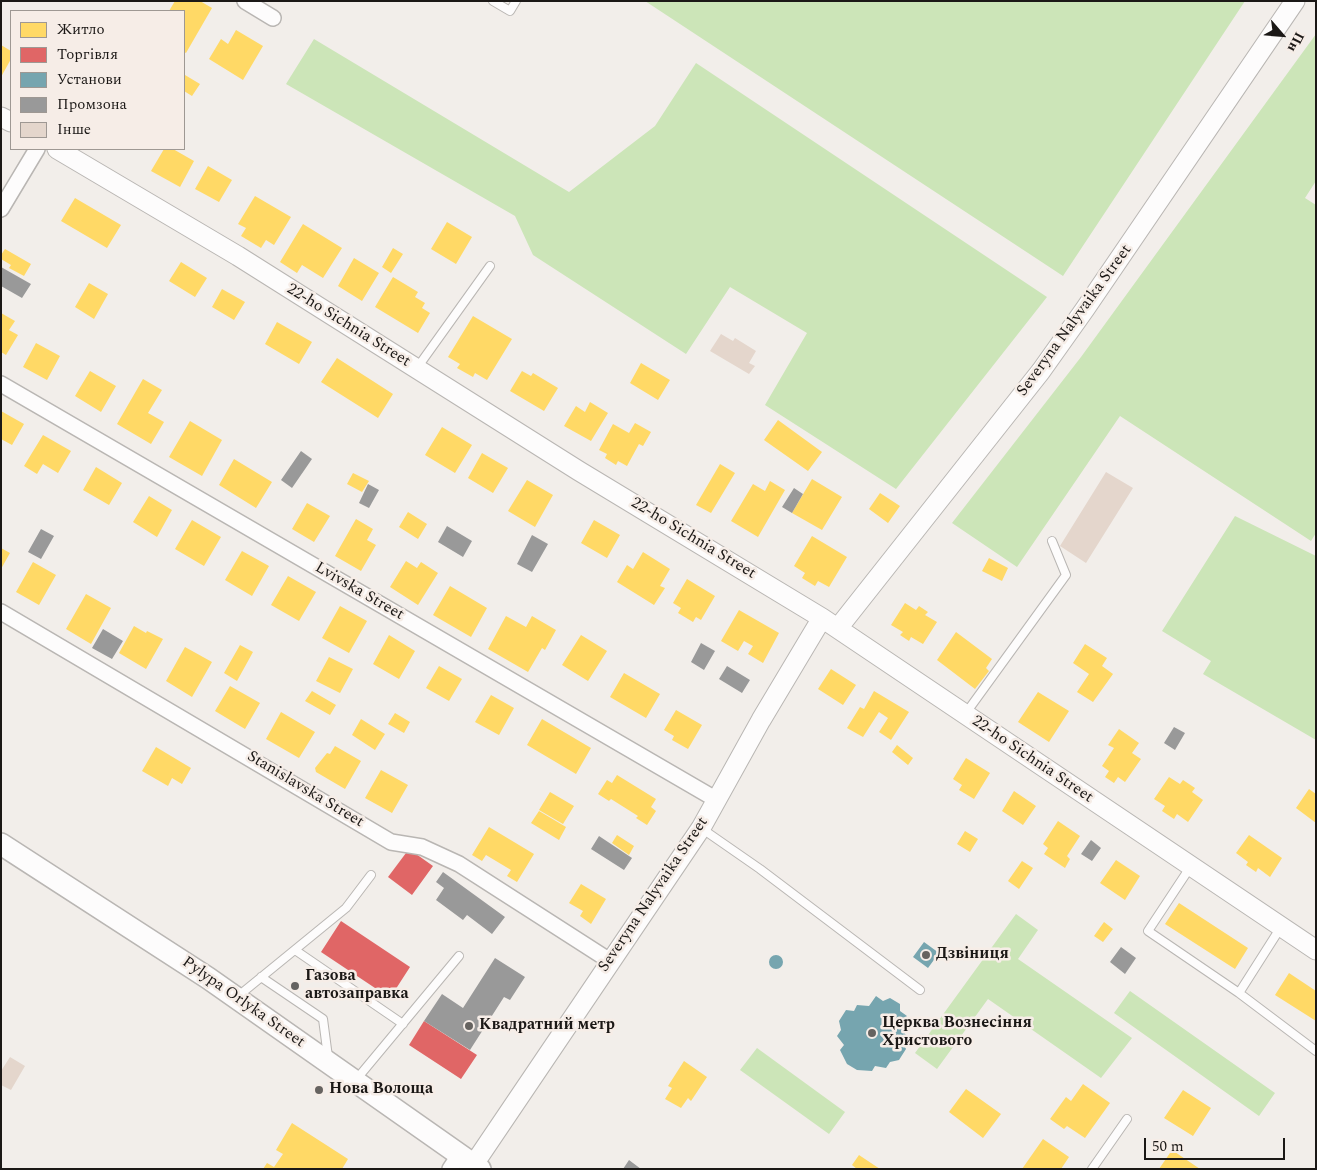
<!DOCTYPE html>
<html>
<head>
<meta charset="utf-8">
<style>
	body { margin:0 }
	#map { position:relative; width:1317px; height:1170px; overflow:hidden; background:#f2eeea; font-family:Spectral,serif }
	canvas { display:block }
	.frame { position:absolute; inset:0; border:2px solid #1b1816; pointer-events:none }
	.legend { position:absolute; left:10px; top:10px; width:175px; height:140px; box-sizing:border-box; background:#f6ede7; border:1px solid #9e9893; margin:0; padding:6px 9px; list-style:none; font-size:15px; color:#1b1816 }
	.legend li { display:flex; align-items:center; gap:10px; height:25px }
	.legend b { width:25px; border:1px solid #9e9893 }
	.north { position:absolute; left:1257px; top:10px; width:50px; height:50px; -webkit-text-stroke:4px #f6ede7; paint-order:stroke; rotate:117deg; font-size:14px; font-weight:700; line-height:20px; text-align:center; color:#1b1816 }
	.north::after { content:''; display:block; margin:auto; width:18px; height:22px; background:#1b1816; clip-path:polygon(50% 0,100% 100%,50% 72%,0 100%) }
	.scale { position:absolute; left:1144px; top:1138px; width:141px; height:22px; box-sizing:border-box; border:2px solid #1b1816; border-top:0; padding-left:6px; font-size:15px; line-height:18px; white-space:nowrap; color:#1b1816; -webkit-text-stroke:4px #f6ede7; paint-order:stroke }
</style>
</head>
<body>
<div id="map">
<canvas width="1317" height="1170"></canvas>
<div class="frame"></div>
<ul class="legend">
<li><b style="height:14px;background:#ffd966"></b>Житло</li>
<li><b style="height:14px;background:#e06666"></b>Торгівля</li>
<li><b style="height:14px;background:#76a5af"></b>Установи</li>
<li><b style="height:14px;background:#999"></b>Промзона</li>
<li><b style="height:14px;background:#e4d6cc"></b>Інше</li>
</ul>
<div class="north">Пн</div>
<div class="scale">50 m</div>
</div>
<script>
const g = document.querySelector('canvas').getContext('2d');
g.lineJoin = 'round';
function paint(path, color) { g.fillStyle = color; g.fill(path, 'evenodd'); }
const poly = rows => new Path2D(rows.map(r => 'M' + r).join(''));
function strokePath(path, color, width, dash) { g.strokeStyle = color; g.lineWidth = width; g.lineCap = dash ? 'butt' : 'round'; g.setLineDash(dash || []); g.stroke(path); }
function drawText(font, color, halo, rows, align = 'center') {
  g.font = font + ' Spectral,serif'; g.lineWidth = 5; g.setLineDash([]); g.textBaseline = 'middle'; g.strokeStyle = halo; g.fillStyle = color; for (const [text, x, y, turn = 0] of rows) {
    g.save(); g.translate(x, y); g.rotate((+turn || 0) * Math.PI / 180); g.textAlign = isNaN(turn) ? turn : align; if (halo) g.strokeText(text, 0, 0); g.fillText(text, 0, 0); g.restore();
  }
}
paint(poly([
	[645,1,1245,1,1063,276],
	[1316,34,1316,181,1305,198,1316,205,1316,533,1311,541,1120,416,1017,567,952,523,1081,357],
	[314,39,569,192,655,126,696,63,1047,297,896,489,765,405,807,333,730,287,686,354,533,255,515,216,286,84],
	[1235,516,1316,556,1316,740,1203,674,1211,661,1162,631],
	[1016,914,1038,930,1018,959,1132,1038,1101,1078,988,999,937,1069,915,1053],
	[1130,991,1275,1093,1259,1116,1114,1013],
	[757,1048,845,1112,829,1134,740,1070]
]), '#cce5b8');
paint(poly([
	[175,1,200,1,212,8,186,53,184,52,184,11,169,11],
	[236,30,263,46,243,80,209,59,221,39,228,44],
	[1,45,11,51,11,59,1,77],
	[185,75,200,84,192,96,184,91],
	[164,149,173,149,194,161,180,187,151,171],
	[208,166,232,180,219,202,195,189],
	[255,196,291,217,274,245,266,240,261,248,241,236,246,228,238,224],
	[75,198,121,225,107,248,61,221],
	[447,222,472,237,456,264,431,249],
	[303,224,342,248,323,278,302,265,297,273,280,262],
	[393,248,403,254,391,273,382,267],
	[5,249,31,264,24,276,9,268,11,265,1,259,1,255],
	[354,258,379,273,362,301,338,286],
	[181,262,207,278,195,297,169,281],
	[393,277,418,292,415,297,425,303,422,308,430,313,418,333,375,307],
	[89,283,108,294,94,319,75,307],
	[222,289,245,302,234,320,212,307],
	[1,313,15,321,9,330,18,335,6,355,1,352],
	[473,316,512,339,487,380,475,373,473,377,457,368,460,364,448,357],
	[277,322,312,342,299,364,265,344],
	[36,343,60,356,47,380,23,367],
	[337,358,393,394,378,418,321,382],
	[641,363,670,380,658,400,630,383],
	[90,371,116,386,101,412,75,396],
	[522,371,531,376,533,373,558,388,544,411,510,391],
	[143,379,162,390,148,413,164,422,151,444,117,424],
	[590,402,608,413,591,441,564,426,576,406,585,412],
	[1,411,24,424,12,445,1,439],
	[778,420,822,452,808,471,764,440],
	[190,421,222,440,202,476,169,457],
	[635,423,651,432,643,446,639,444,627,466,618,461,616,465,605,458,607,454,599,450,613,424,629,433],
	[442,427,472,445,455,473,425,455],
	[43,435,71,451,58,473,43,464,37,474,24,466],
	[482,453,508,468,493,493,468,478],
	[234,459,272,482,256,508,219,485],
	[720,464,735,473,711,513,696,505],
	[96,467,122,483,109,505,83,490],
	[353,473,369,481,362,492,347,484],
	[812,479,842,497,822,530,792,513],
	[527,480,553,495,535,527,508,511],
	[770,481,785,490,758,537,731,521,753,484,765,491],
	[880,493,900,506,888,523,869,509],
	[149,496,172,510,157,537,133,522],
	[307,503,330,516,314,542,292,529],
	[408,512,427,524,418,539,399,527],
	[356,519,373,529,367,540,376,545,361,571,335,556],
	[192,520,221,537,204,566,175,549],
	[594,520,620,535,607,558,581,543],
	[812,536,847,557,829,587,818,581,815,586,802,578,805,573,794,566],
	[1,548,10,553,1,569],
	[242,551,269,566,252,596,225,580],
	[643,552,670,569,660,586,665,588,654,605,617,582,627,565,633,569],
	[989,558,1008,568,1002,581,982,571],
	[406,561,417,568,421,562,438,573,418,605,390,587],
	[33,562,56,575,39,605,16,592],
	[288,576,316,592,299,621,271,605],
	[687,579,715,596,701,620,696,617,693,622,678,613,681,608,673,603],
	[450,586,487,608,471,637,433,615],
	[86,594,111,608,91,644,66,629],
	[905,603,916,610,919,606,928,612,925,615,937,622,923,644,911,637,909,641,900,635,903,632,891,625],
	[340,606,367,621,349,653,322,638],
	[739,610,779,633,763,663,748,654,753,646,744,641,738,651,721,641],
	[506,616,526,627,532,616,556,630,545,650,542,648,528,672,488,649],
	[134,626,146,633,147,631,163,639,146,669,119,653],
	[956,632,992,659,986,668,989,671,975,689,937,660],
	[389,635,415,651,399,679,373,664],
	[581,635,607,651,588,681,562,665],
	[1085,644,1107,658,1102,666,1113,674,1093,702,1077,692,1089,674,1073,663],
	[240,645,253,652,237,681,224,673],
	[185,647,212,662,192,697,166,681],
	[329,657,353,669,340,693,316,681],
	[439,666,462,679,449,701,426,688],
	[831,669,856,685,843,705,818,689],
	[624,673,660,694,646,718,610,697],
	[230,686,260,703,245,729,215,711],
	[312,691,336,705,330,715,305,701],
	[874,691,909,712,891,740,879,732,888,718,879,712,863,737,847,728,860,707,864,709],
	[1038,692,1069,711,1049,742,1018,722],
	[491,695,514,708,499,735,475,722],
	[676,710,702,725,688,749,672,740,674,736,664,730],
	[281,712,315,732,299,758,266,739],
	[395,713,410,722,404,733,388,724],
	[361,719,385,734,375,750,352,735],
	[542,719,591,748,576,774,527,745],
	[1119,729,1139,743,1132,753,1141,759,1125,782,1118,777,1114,783,1105,777,1109,771,1102,766,1114,748,1108,745],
	[897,745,913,758,908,765,892,752],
	[335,746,361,761,345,789,316,772,315,768,327,753,330,754],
	[156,747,191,768,182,784,172,778,168,786,142,771],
	[966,758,990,773,974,799,959,790,962,785,953,779],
	[381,770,408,785,392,813,365,798],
	[617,775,656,799,651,807,656,811,647,825,636,818,638,816,611,799,609,801,598,794,607,780,612,783],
	[1169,777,1180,784,1183,780,1195,788,1192,792,1203,800,1188,822,1177,814,1174,819,1162,811,1165,806,1154,799],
	[1309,789,1316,794,1316,823,1296,808],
	[1014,791,1036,806,1023,825,1002,811],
	[550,792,574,806,563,824,539,810],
	[539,811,566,827,559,840,531,823],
	[1058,821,1080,836,1067,856,1070,859,1065,868,1044,854,1048,848,1043,844],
	[489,827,534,854,517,882,507,876,511,870,486,855,482,861,472,855],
	[965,831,978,839,970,852,957,844],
	[617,835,634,846,629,855,612,843],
	[1249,835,1282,858,1270,877,1258,868,1256,872,1246,865,1248,862,1236,853],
	[1116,860,1140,876,1125,900,1100,883],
	[1022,861,1033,868,1019,889,1008,881],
	[581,884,606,899,591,924,580,916,583,911,569,903],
	[1179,903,1248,948,1235,969,1165,924],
	[1104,922,1113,929,1103,942,1094,936],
	[1289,973,1316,991,1316,1021,1275,995],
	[684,1061,707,1077,691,1101,688,1098,681,1108,665,1099,672,1088,668,1086],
	[1083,1084,1110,1103,1085,1138,1067,1126,1064,1129,1050,1119,1066,1097,1071,1101],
	[966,1089,1001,1114,983,1138,949,1112],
	[1183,1090,1211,1108,1193,1136,1164,1118],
	[292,1123,348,1159,342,1169,263,1169,267,1163,274,1167,283,1154,276,1150],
	[1043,1139,1069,1157,1061,1169,1022,1169],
	[1172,1150,1200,1169,1159,1169],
	[859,1155,880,1169,857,1169,852,1165]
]), '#ffd966');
paint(poly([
	[409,849,433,866,412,895,388,877],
	[341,921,410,967,390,998,321,952],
	[424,1021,477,1055,461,1079,409,1045]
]), '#e06666');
paint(poly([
	[924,942,939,953,928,968,913,957],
	'769 962a7 7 0 1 1 14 0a7 7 0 1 1-14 0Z',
	[876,996,883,1001,890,998,900,1004,900,1011,907,1016,901,1027,907,1037,903,1043,906,1049,899,1060,890,1062,886,1068,875,1066,872,1071,857,1070,847,1064,840,1050,844,1045,837,1036,841,1030,839,1021,846,1010,854,1011,857,1005,869,1006]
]), '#76a5af');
paint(poly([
	[1,267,31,284,22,298,1,286],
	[301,451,312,459,292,488,281,480],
	[368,484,379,490,369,508,359,503],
	[794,488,803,494,792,513,782,507],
	[447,526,472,541,463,557,438,542],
	[41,529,54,536,41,559,28,552],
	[532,535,548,544,532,572,517,564],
	[103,629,123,641,112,659,92,648],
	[701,643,715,651,704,670,691,662],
	[727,666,750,680,742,693,719,679],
	[1174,727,1185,733,1175,750,1164,743],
	[599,836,632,858,624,870,591,849],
	[1091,840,1101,848,1092,861,1081,854],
	[443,872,505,917,492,934,467,915,463,920,436,900,444,888,436,882],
	[1121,947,1136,958,1125,974,1110,962],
	[495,958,525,977,510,1000,504,997,470,1050,424,1021,442,994,463,1008],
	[629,1160,641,1169,623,1169]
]), '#999');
paint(poly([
	[721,334,733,341,735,338,756,351,749,363,755,366,749,374,710,351],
	[1106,472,1133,488,1086,563,1060,546],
	[10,1057,25,1066,11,1090,1,1085,1,1071]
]), '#e4d6cc');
const service = poly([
	[493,1,510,11,516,1],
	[417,368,490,266],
	[966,713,1066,575,1052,541],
	[701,828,760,869,920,990],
	[1191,866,1148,931,1239,993,1316,1051],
	[295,950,403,1024],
	[261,977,323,1019,328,1057],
	[1239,993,1281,927],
	[237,997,346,908,371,875],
	[355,1081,459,956],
	[1092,1169,1127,1119]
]);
const minor = poly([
	[245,1,273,18],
	[1,209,37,149],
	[1,384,717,800],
	[1,612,391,842,422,847,459,864,610,961],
	[450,1169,460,1154]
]);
const tertiary = poly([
	[1,117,11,122],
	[57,149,238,256,579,471,822,618,1316,950],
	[838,628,1041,371,1085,309,1295,1],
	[474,1164,701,828,761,720,822,618]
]);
const secondary = poly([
	[1,844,208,978,480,1169]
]);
strokePath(service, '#b9b6b3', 10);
strokePath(minor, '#b9b6b3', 18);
strokePath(tertiary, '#b9b6b3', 21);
strokePath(secondary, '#b9b6b3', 24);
strokePath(service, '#fdfcfc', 8);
strokePath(minor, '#fdfcfc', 15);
strokePath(tertiary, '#fdfcfc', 19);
strokePath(secondary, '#fdfcfc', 21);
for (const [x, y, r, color] of [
	[926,955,5,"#666360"],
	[295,986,5,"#666360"],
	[469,1026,5,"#666360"],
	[872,1033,5,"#666360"],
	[319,1090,5,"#666360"]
]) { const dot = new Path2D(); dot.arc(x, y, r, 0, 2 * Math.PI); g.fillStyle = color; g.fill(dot); strokePath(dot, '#f6ede7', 2); }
drawText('16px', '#1b1816', '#f6ede7', [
	["Severyna Nalyvaika Street",1075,321,-54],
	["22-ho Sichnia Street",348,326,32],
	["22-ho Sichnia Street",693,539,31],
	["Lvivska Street",359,592,30],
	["22-ho Sichnia Street",1032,760,34],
	["Stanislavska Street",305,790,31],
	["Severyna Nalyvaika Street",654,895,-56],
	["Pylypa Orlyka Street",243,1003,35]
]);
drawText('bold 16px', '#1b1816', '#f6ede7', [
	["Дзвіниця",936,955],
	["Газова",305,977],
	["автозаправка",305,995],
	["Церква Вознесіння",882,1024],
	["Христового",882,1042],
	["Квадратний метр",479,1026],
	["Нова Волоща",329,1090]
], 'left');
</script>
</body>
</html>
